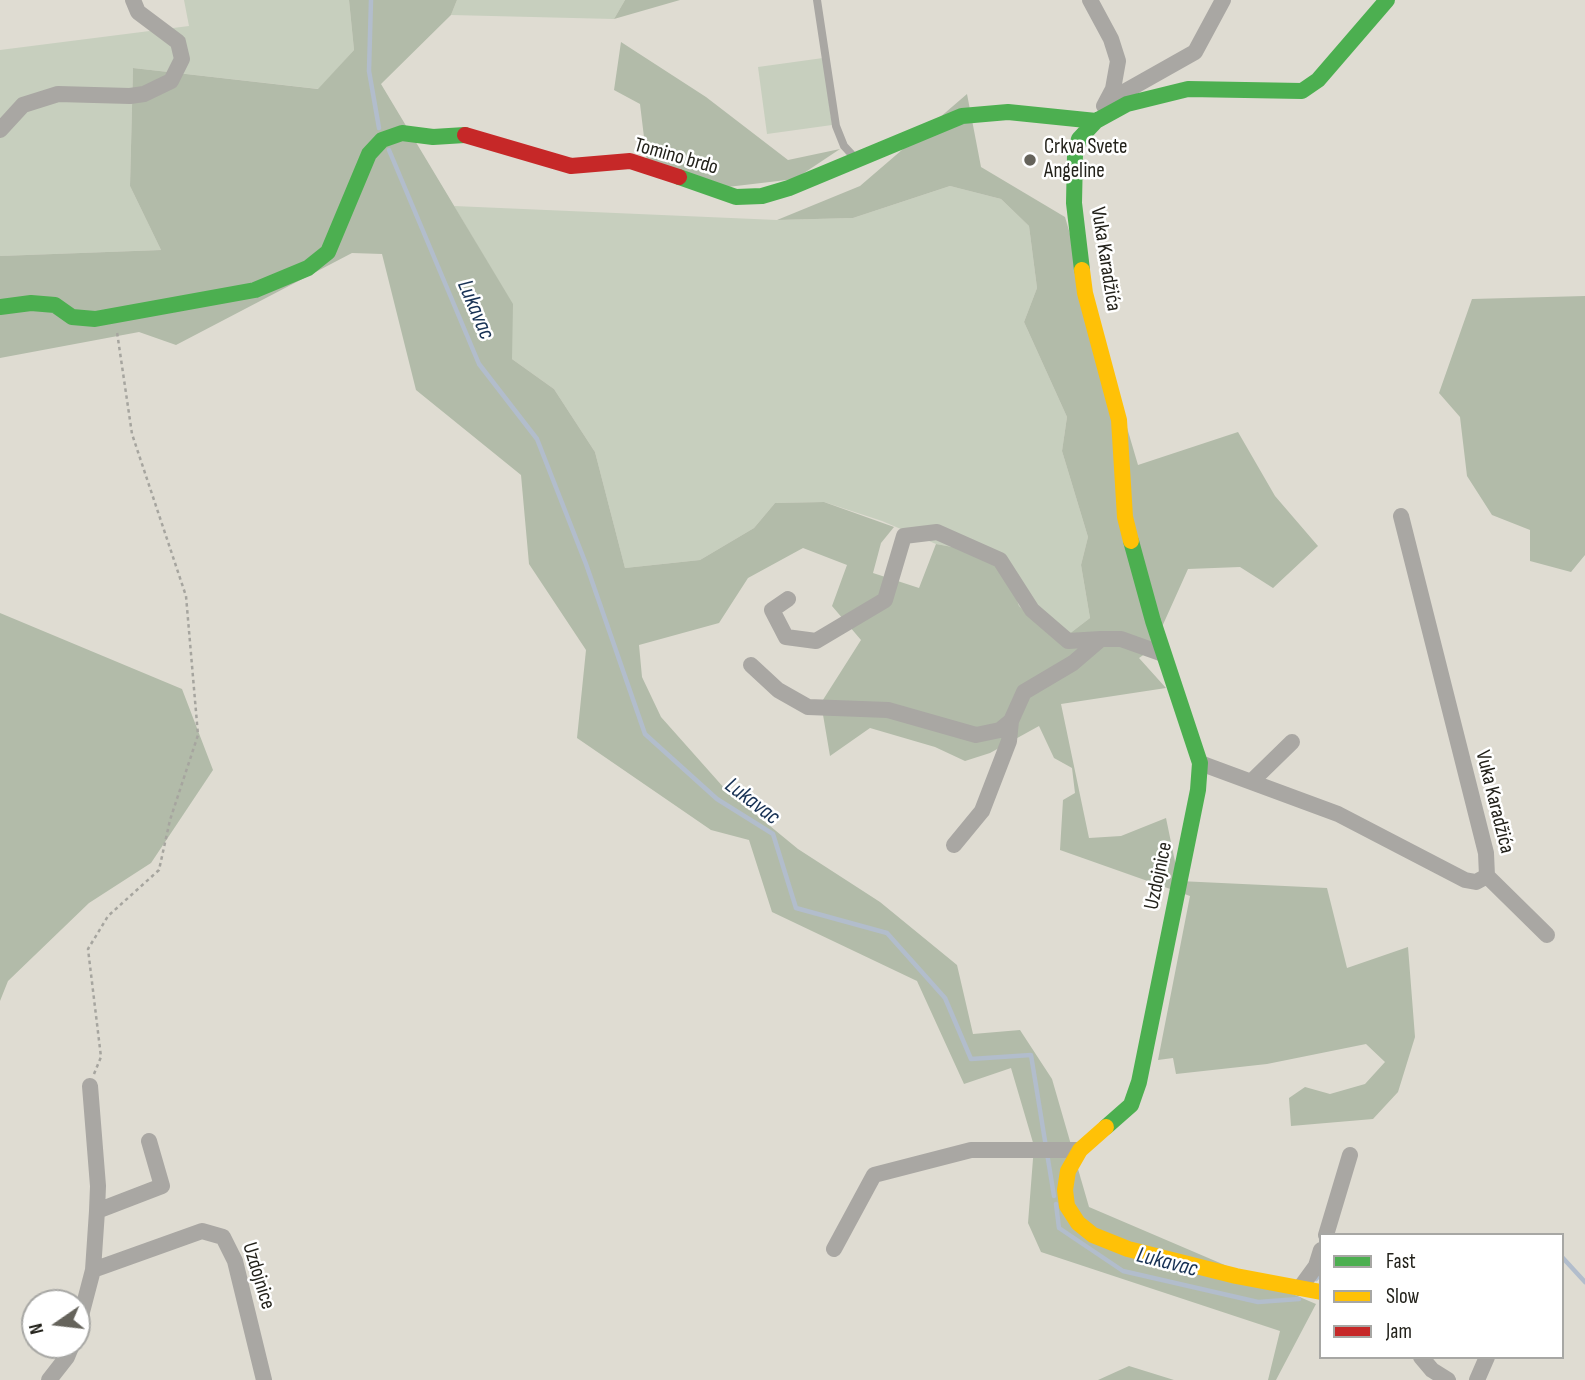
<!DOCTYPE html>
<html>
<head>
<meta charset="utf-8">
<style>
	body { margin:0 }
	#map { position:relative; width:1585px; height:1380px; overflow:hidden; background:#dfdcd2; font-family:"Sofia Sans Condensed",sans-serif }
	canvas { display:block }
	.legend { position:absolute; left:1319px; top:1233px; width:245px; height:126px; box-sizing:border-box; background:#fff; border:2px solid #a7a7a4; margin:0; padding:9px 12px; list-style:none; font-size:21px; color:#23221b }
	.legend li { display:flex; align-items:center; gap:14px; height:35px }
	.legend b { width:35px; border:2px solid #a7a7a4 }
	.north { position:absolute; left:21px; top:1289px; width:70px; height:70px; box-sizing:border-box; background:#fff; border:2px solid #a7a7a4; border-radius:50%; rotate:256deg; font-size:19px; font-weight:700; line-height:28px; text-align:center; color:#23221b }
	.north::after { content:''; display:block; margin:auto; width:24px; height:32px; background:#65635b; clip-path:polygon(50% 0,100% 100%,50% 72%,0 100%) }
</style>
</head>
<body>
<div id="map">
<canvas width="1585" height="1380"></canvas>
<ul class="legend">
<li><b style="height:9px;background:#4caf50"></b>Fast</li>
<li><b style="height:9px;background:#ffc107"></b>Slow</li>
<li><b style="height:9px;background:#c62828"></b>Jam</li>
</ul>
<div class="north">N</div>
</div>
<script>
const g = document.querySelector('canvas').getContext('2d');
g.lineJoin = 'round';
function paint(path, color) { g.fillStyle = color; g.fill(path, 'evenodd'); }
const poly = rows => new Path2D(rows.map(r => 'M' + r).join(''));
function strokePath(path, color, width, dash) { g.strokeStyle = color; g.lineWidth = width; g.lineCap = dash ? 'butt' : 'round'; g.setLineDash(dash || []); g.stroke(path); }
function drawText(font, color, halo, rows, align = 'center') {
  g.font = font + ' "Sofia Sans Condensed",sans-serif'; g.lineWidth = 5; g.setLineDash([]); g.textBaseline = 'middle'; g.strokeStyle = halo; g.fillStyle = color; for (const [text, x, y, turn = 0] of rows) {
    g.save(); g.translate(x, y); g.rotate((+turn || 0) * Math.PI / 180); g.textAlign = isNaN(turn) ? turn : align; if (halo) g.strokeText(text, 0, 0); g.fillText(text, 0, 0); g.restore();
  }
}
paint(poly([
	[184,0,349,0,354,50,319,89,133,68,130,186,161,250,0,256,0,50,189,26],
	[457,0,625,0,614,19,451,15],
	[823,58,832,125,767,134,758,67],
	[950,186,1001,199,1029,226,1037,288,1024,322,1067,417,1062,451,1088,537,1081,565,1090,618,1060,641,1019,606,1002,556,936,544,882,521,824,502,775,503,754,528,700,560,625,568,595,452,554,389,512,359,512,304,454,206,777,220,853,218]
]), '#c7cfbe');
paint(poly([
	[349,0,457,0,451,15,381,84,513,304,512,359,554,389,595,452,625,568,700,560,754,528,775,503,824,502,894,527,881,543,873,573,919,588,936,544,1002,556,1019,606,1060,641,1090,618,1081,565,1088,537,1062,451,1067,417,1024,322,1037,288,1029,226,1001,199,950,186,853,218,777,220,860,186,967,94,981,167,1065,217,1138,465,1238,432,1275,496,1318,546,1273,588,1240,567,1188,569,1152,649,1139,658,1166,688,1061,704,1089,838,1121,836,1166,818,1179,881,1327,888,1347,968,1408,947,1415,1037,1398,1092,1373,1119,1291,1126,1289,1098,1305,1087,1330,1094,1365,1084,1385,1062,1366,1044,1267,1064,1176,1074,1173,1058,1158,1060,1190,896,1060,850,1063,800,1075,793,1072,768,1054,758,1039,726,990,753,965,761,935,747,870,728,830,756,821,703,861,640,832,606,847,565,803,548,748,578,719,623,639,645,642,677,661,717,725,789,798,849,880,902,957,965,973,1034,1020,1030,1052,1079,1089,1207,1316,1304,1276,1380,1268,1380,1280,1331,1041,1252,1028,1223,1034,1146,1011,1068,964,1084,917,981,772,912,749,840,711,830,577,738,586,650,529,564,521,475,416,390,382,254,352,253,176,345,139,332,0,358,0,256,161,250,130,186,133,68,318,89,354,50],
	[625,0,680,0,614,19],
	[621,42,706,97,788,160,840,149,795,179,719,188,647,162,640,104,614,90],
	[1585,296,1585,555,1571,572,1530,561,1530,530,1492,515,1467,476,1460,417,1439,393,1472,299],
	[0,613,182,689,213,770,151,863,89,903,8,981,0,1001],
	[1129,1366,1174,1380,1098,1380]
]), '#b2bba9');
strokePath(poly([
	[371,0,369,71,379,128],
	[389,150,479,364,537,439,586,564,645,734,717,799,773,834,796,908,887,933,945,998,971,1059,1031,1055,1054,1196],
	[1056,1204,1059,1228,1123,1271,1258,1302,1299,1299],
	[1562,1257,1585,1282],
	[1316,1279,1321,1273]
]), '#b2bdcc', 4.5);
strokePath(poly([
	[94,1074,101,1057,88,949,108,916,159,870,170,820,198,735,186,596,132,434,117,332]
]), '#a6a59f', 2.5, [3.5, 3.5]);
strokePath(poly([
	[817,0,836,126,844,146,856,159]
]), '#a9a7a3', 8);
strokePath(poly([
	[1090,0,1111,39,1118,61,1113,89,1104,106],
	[1108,109,1124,92,1195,52,1223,0],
	[0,130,23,105,58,94,130,96,144,94,171,81,182,59,178,42,138,12,133,0],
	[788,599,772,610,786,637,816,641,885,600,904,536,937,532,1000,560,1032,610,1068,641,1101,639],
	[751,665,778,690,808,707,888,710,976,735,1000,730,1011,721,1024,692,1073,663,1101,639,1121,639,1163,654],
	[1200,763,1338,814,1465,880,1476,882,1487,876,1486,853,1401,516],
	[1251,782,1292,742],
	[954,845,982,811,1009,741,1011,721],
	[1487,876,1547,935],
	[97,1211,162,1186,149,1141],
	[1326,1235,1350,1155],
	[834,1249,874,1175,971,1150,1080,1150],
	[93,1270,202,1231,223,1237,235,1261,264,1380],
	[1300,1288,1316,1266,1321,1250],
	[77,1331,93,1270,97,1211,98,1186,90,1086],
	[1421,1357,1432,1370,1448,1380],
	[49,1380,67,1357,72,1345],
	[1477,1380,1487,1357]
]), '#a9a7a3', 16);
strokePath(poly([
	[679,177,736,197,762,196,789,188,962,116,1008,112,1096,121],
	[1082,270,1074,203,1075,155,1079,139,1096,121,1127,104,1188,89,1302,91,1318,80,1387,0],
	[0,307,31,303,55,305,72,317,95,319,255,290,308,268,328,252,369,154,382,140,402,133,433,137,465,135],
	[1106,1127,1131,1105,1139,1082,1198,790,1200,763,1153,621,1131,541]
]), '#4caf50', 16);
strokePath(poly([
	[1082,270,1085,293,1119,420,1125,517,1131,541],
	[1106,1127,1080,1150,1068,1171,1065,1190,1067,1206,1078,1223,1093,1235,1128,1249,1236,1276,1321,1292]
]), '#ffc107', 16);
strokePath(poly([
	[465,135,571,166,630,161,679,177]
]), '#c62828', 16);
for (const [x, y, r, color] of [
	[1030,160,7,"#65635b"]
]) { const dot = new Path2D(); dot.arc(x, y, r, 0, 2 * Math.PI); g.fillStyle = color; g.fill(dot); strokePath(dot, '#fff', 2.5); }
drawText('21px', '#23221b', '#fff', [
	["Crkva Svete",1044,148],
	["Angeline",1044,172]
], 'left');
drawText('21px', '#23221b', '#fff', [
	["Tomino brdo",676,157,16],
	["Vuka Karadžića",1105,259,81],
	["Vuka Karadžića",1494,802,76],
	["Uzdojnice",1159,876,-78],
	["Uzdojnice",258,1276,73]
]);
drawText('italic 23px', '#173154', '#fff', [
	["Lukavac",475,310,67],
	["Lukavac",752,802,37],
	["Lukavac",1167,1263,14]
]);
</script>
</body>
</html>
